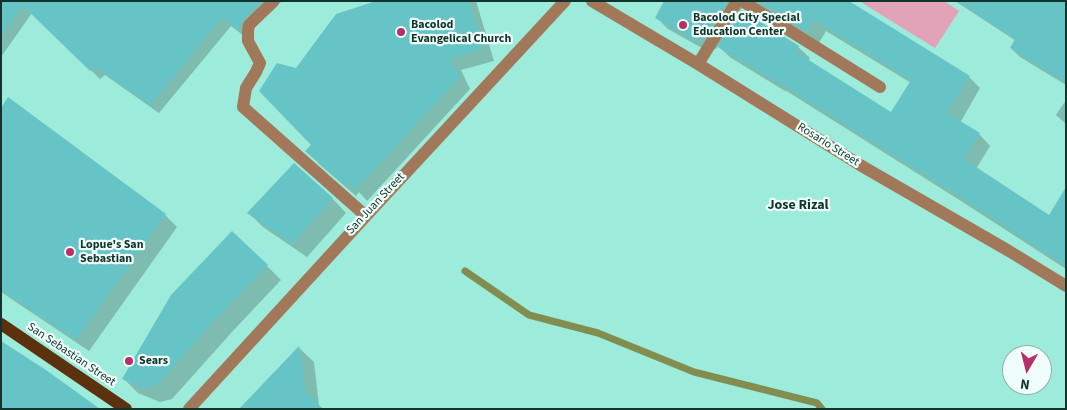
<!DOCTYPE html>
<html>
<head>
<meta charset="utf-8">
<style>
	body { margin:0 }
	#map { position:relative; width:1067px; height:410px; overflow:hidden; background:#9debda; font-family:"Source Sans 3",sans-serif }
	canvas { display:block }
	.frame { position:absolute; inset:0; border:2px solid #13342d; pointer-events:none }
	.north { position:absolute; left:1002px; top:345px; width:50px; height:50px; box-sizing:border-box; background:#effefa; border:1px solid #97ada8; border-radius:50%; rotate:188deg; font-size:14px; font-weight:700; line-height:20px; text-align:center; color:#13342d }
	.north::after { content:''; display:block; margin:auto; width:18px; height:22px; background:#b82f6c; clip-path:polygon(50% 0,100% 100%,50% 72%,0 100%) }
</style>
</head>
<body>
<div id="map">
<canvas width="1067" height="410"></canvas>
<div class="frame"></div>
<div class="north">N</div>
</div>
<script>
const g = document.querySelector('canvas').getContext('2d');
g.lineJoin = 'round';
function paint(path, color) { g.fillStyle = color; g.fill(path, 'evenodd'); }
const poly = rows => new Path2D(rows.map(r => 'M' + r).join(''));
function strokePath(path, color, width, dash) { g.strokeStyle = color; g.lineWidth = width; g.lineCap = dash ? 'butt' : 'round'; g.setLineDash(dash || []); g.stroke(path); }
function drawText(font, color, halo, rows, align = 'center') {
  g.font = font + ' "Source Sans 3",sans-serif'; g.lineWidth = 4.5; g.setLineDash([]); g.textBaseline = 'middle'; g.strokeStyle = halo; g.fillStyle = color; for (const [text, x, y, turn = 0] of rows) {
    g.save(); g.translate(x, y); g.rotate((+turn || 0) * Math.PI / 180); g.textAlign = isNaN(turn) ? turn : align; if (halo) g.strokeText(text, 0, 0); g.fillText(text, 0, 0); g.restore();
  }
}
paint(poly([
	[859,1,944,1,959,11,935,48]
]), '#e2a2b7');
paint(poly([
	[1,1,284,1,277,4,252,28,248,39,231,26,159,113,105,75,100,79,32,13,1,57],
	[380,1,476,1,494,61,461,70,470,89,367,201,359,192,356,196,318,163,313,145,296,69],
	[666,1,838,1,969,77,980,88,960,123,979,134,990,146,976,169,1049,216,1066,189,1066,269,961,201,785,90,785,91,731,58,718,46,716,49,712,47,709,52,668,29,656,17],
	[742,8,819,43,826,31,911,83,891,114,808,61,810,58,798,47,740,11],
	[955,1,1066,1,1066,85,1020,57,1011,48,1016,41],
	[1066,100,1066,124,1056,115],
	[1,111,165,215,177,227,89,351,1,292],
	[332,198,346,213,307,257,263,227,249,213],
	[267,266,281,280,231,333,172,399,160,402,138,393,124,379],
	[299,348,314,362,319,406,241,409]
]), '#0003');
strokePath(poly([
	[465,271,529,315,598,333,694,372,817,403,822,409]
]), '#818e4f', 7);
paint(poly([
	[1,1,262,1,243,20,241,24,240,31,222,18,150,105,95,67,90,71,23,6,1,36],
	[376,1,469,1,484,49,450,59,460,77,355,190,347,182,344,185,305,151,311,145,259,91,277,63,296,68,336,14],
	[664,1,727,1,704,39,700,36,697,42,655,18],
	[758,1,849,1,970,76,947,113,980,133,964,159,1049,215,1066,187,1066,266,948,189,773,79,773,80,718,47,741,10,799,46,796,52,891,112,911,80,814,20,807,32],
	[958,1,1066,1,1066,83,1010,48,1015,39],
	[8,97,166,214,76,340,1,290,1,108],
	[294,163,333,198,292,244,247,213],
	[232,231,268,265,217,318,157,385,144,388,122,379,171,295],
	[1,341,46,370,100,409,1,409],
	[299,346,305,390,323,409,239,409]
]), '#66c4c7');
strokePath(poly([
	[274,1,249,25,248,31,248,41,260,63,256,72,246,88,243,107,366,216],
	[592,1,698,64,860,165,1009,251,1066,286],
	[742,1,880,87],
	[698,64,737,1],
	[189,409,366,216,565,1]
]), '#a1795a', 12);
strokePath(poly([
	[1,324,126,409]
]), '#5b320d', 12);
for (const [x, y, r, color] of [
	[683,25,5,"#b82f6c"],
	[401,32,5,"#b82f6c"],
	[70,252,5,"#b82f6c"],
	[129,361,5,"#b82f6c"]
]) { const dot = new Path2D(); dot.arc(x, y, r, 0, 2 * Math.PI); g.fillStyle = color; g.fill(dot); strokePath(dot, '#effefa', 2); }
drawText('bold 12px', '#13342d', '#effefa', [
	["Bacolod City Special",693,18],
	["Education Center",693,32],
	["Bacolod",411,25],
	["Evangelical Church",411,39],
	["Lopue's San",80,245],
	["Sebastian",80,259],
	["Sears",139,361]
], 'left');
drawText('12px', '#13342d', '#effefa', [
	["Rosario Street",828,145,32],
	["San Juan Street",376,204,-47],
	["San Sebastian Street",71,355,34]
]);
drawText('bold 14px', '#13342d', '#effefa', [
	["Jose Rizal",798,206]
]);
</script>
</body>
</html>
